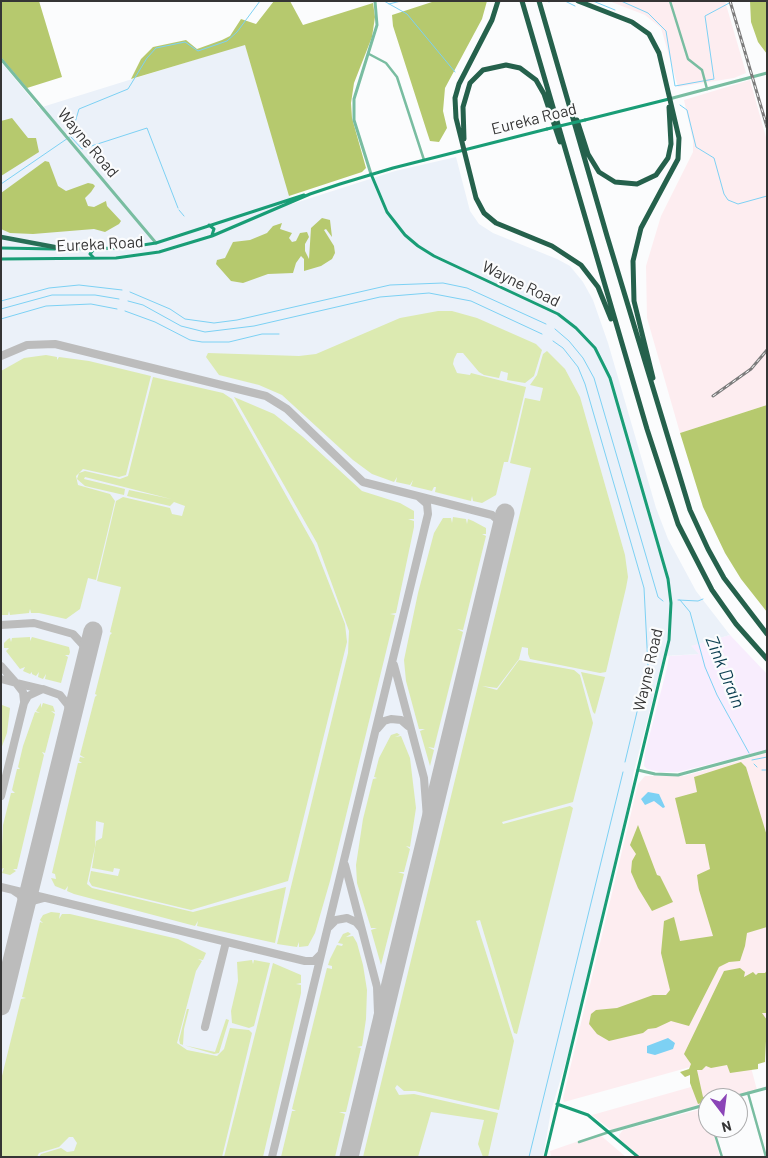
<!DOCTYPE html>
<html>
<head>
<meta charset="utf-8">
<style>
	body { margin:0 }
	#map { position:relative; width:768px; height:1158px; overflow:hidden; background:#fbfcfd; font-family:Barlow,sans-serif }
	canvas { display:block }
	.frame { position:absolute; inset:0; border:2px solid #353535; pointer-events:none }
	.north { position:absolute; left:698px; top:1088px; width:50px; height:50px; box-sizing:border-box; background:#fbfcfd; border:1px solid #acacad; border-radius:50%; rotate:165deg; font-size:14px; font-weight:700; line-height:20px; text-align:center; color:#353535 }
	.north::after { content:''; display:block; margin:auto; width:18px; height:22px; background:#8b44b7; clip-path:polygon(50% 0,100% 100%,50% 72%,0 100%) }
</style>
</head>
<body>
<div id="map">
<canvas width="768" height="1158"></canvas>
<div class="frame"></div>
<div class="north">N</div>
</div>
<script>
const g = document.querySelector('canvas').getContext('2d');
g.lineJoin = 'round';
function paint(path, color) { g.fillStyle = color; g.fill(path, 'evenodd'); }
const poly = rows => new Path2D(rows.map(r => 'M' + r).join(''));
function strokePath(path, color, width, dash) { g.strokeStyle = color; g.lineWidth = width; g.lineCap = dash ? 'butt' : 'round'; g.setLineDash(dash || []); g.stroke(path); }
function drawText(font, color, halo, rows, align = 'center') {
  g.font = font + ' Barlow,sans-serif'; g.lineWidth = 4.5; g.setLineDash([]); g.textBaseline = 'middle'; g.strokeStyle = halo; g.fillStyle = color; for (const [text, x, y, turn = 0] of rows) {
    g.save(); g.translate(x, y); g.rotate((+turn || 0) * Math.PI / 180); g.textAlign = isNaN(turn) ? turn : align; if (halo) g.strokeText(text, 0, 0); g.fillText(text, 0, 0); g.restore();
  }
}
paint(poly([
	[730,635,767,674,767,750,678,772,660,772,647,769,644,766,645,753,667,668,669,656,699,654,690,646]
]), '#f8edfd');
paint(poly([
	[609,1,725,1,746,73,734,78,678,87,661,28,645,15],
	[750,80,767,141,767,405,680,433,647,318,646,266,661,216,693,152,693,141,684,100],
	[767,753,767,1039,745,1045,757,1090,727,1098,708,1098,708,1103,611,1130,592,1115,698,1085,694,1066,564,1102,563,1098,638,784,645,776,684,776],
	[705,1108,708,1115,708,1128,712,1128,720,1157,640,1157,620,1140,619,1135,623,1130],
	[599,1134,626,1157,551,1157,550,1151]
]), '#fdedf0');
paint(poly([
	[245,44,292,204,395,171,456,157,470,211,479,224,493,233,557,259,570,266,583,282,593,300,608,343,656,508,668,539,696,591,730,635,691,646,699,654,664,656,633,775,632,787,573,1038,551,1111,543,1157,1,1157,1,62,39,108]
]), '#ebf1f9');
paint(poly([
	[438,311,452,311,477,318,536,344,542,350,534,376,525,383,507,380,508,373,501,371,499,378,484,375,479,372,463,353,457,353,454,359,453,364,457,373,470,375,471,373,526,387,508,462,504,462,496,495,482,503,473,501,472,496,471,501,435,492,436,487,434,487,432,491,411,486,413,480,410,485,396,482,397,477,394,482,372,474,353,460,282,395,259,385,219,375,206,357,208,353,299,356,316,354,400,318],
	[547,351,565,369,580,397,625,555,628,577,626,588,606,672,600,673,530,659,528,654,528,648,522,647,519,659,497,688,482,686,497,690,519,660,574,670,580,675,593,723,573,802,502,822,503,824,570,806,573,808,517,1034,514,1033,480,920,476,921,514,1041,499,1110,415,1091,404,1091,397,1085,395,1088,399,1095,414,1094,498,1113,488,1157,483,1157,478,1144,484,1120,431,1112,418,1157,363,1157,531,468,510,463,525,398,540,401,543,388,530,385,537,375,543,354],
	[46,355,57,357,57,360,59,357,89,361,151,376,126,475,119,477,83,469,76,476,78,485,110,494,115,501,96,580,88,578,80,609,66,619,39,613,31,613,30,609,29,613,10,615,9,611,8,615,1,615,1,371,24,358],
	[153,377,223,393,232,399,314,545,345,624,347,642,288,881,191,910,92,886,89,881,91,871,118,876,120,869,114,868,113,872,92,868,96,841,102,838,104,823,96,821,95,847,87,884,92,888,193,912,286,887,275,943,197,926,198,921,195,926,74,894,67,891,68,886,65,890,55,886,51,878,56,879,55,874,52,873,78,763,82,763,79,761,80,757,85,758,80,755,95,697,97,695,95,694,110,635,112,633,110,632,121,587,97,581,116,501,123,497,170,508,172,514,182,516,185,506,174,502,170,506,127,496,129,490,171,499,85,477,84,479,125,489,124,495,85,486,77,479,79,473,85,471,120,479,128,476],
	[234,397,274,414,303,437,362,491,400,503,414,511,414,519,408,519,414,521,414,527,396,613,390,614,395,615,330,881,315,933,308,946,299,947,299,942,297,947,277,944,348,653,349,631,317,543],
	[453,517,466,519,467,524,468,519,473,521,486,528,486,534,482,534,486,536,463,630,457,629,463,632,434,748,428,747,434,750,430,766,420,731,425,729,419,729,406,681,404,660,418,593,434,533,443,518,451,518,452,523],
	[30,637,30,641,32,637,69,647,70,652,69,655,65,655,68,657,61,683,45,679,46,674,43,679,38,677,39,672,36,676,32,674,32,672,30,674,23,671,25,667,20,669,6,651,9,648,4,648,4,643,8,639,10,638,11,642,12,638],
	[581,672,605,677,595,714,593,712],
	[41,703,41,708,43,703,53,706,55,712,51,711,55,714,45,753,42,752,44,755,17,869,13,869,16,871,10,875,2,873,4,868,1,869,3,825,11,793,15,793,12,790,17,769,20,769,18,767,23,746,35,712,40,713,36,711],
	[2,705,10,708,7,733,1,749],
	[397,733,400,735,395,737,401,736,410,758,416,808,410,847,406,846,410,849,404,872,398,872,404,874,381,965,371,930,377,928,371,928,357,883,356,865,363,819,373,779,377,778,374,777,379,758,391,735],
	[51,912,60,913,59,919,62,914,70,914,178,939,206,953,203,960,198,959,202,961,196,971,177,1043,187,1050,217,1056,224,1049,230,1028,249,1030,252,1033,222,1157,39,1157,41,1154,61,1148,67,1152,74,1151,77,1143,73,1137,69,1137,59,1147,39,1153,37,1157,1,1157,1,1080,21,999,26,998,22,997,40,922,43,923,40,920,43,915],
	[348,932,351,934,346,937,353,936,357,943,363,965,367,990,366,1019,362,1046,357,1047,361,1048,346,1112,339,1112,345,1114,335,1157,281,1157,292,1111,296,1111,292,1109,327,968,332,969,332,966,328,965,330,959,337,945,342,946,343,944,338,943,343,934],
	[252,960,253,964,254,960,270,963,254,1026,249,1028,232,1023,231,1011,238,981,237,962],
	[273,963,301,975,301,983,296,984,301,985,301,993,263,1157,224,1157],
	[187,1009,189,1009,184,1029,183,1045,215,1052,226,1019,229,1020,219,1053,214,1054,180,1044,179,1040]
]), '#dceab1');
paint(poly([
	[1,1,39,1,62,77,27,88,1,57],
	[274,1,290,1,303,25,373,3,375,17,372,37,354,83,351,103,352,118,366,168,362,172,289,196,245,45,131,79,141,59,153,47,186,40,197,49,222,40,230,36,241,19,256,24],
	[435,1,487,1,482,19,445,88,443,111,447,128,439,142,430,141,427,132,393,26,392,15],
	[750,1,767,1,767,54,758,42,751,22],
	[12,118,28,138,36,138,39,152,1,176,1,121],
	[45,161,49,162,58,186,66,191,88,183,93,184,95,186,91,192,85,198,88,206,94,207,106,201,107,206,121,221,119,224,105,232,94,229,33,234,10,233,1,229,1,193],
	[322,218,330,220,332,237,326,229,324,230,334,246,335,253,332,259,321,266,304,271,304,259,301,256,296,263,293,273,268,274,243,283,231,281,216,264,217,260,225,258,233,242,250,240,267,233,273,226,282,223,280,229,292,233,289,238,292,242,296,241,300,233,307,232,309,237,305,244,305,251,309,259,311,228],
	[767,405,767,612,741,579,725,553,703,507,680,433],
	[741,762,746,767,767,836,767,927,747,933,745,946,740,961,729,962,719,967,689,1026,671,1021,656,1028,648,1029,643,1033,609,1041,597,1034,589,1024,591,1014,596,1010,617,1008,653,995,666,995,670,990,661,953,664,921,674,917,680,941,713,936,699,890,697,875,710,869,705,844,686,844,675,798,697,792,694,777],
	[638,825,657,875,660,876,673,902,652,911,638,888,631,872,632,861,636,854,630,845],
	[740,968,745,972,744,977,753,972,756,975,758,973,765,973,767,970,767,1013,762,1013,767,1020,765,1062,758,1064,758,1069,730,1073,727,1065,711,1068,706,1066,702,1070,697,1070,703,1097,719,1094,721,1097,708,1098,708,1101,698,1104,690,1083,690,1075,685,1077,680,1072,689,1069,691,1064,684,1054,724,971]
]), '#b6c96e');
paint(poly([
	[648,792,659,794,665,807,663,808,654,801,645,805,641,799],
	[668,1038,675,1043,673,1049,655,1055,647,1053,647,1046]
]), '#7dd1f4');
strokePath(poly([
	[384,1,407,14,455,72],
	[565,1,575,6],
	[593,1,615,10],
	[621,1,648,13,666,31,675,86,714,79,705,16,733,1],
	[549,2,549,1],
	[389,4,401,1],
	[680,105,687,110,696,147,714,158,724,194,728,200,738,204,767,196],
	[71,137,82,149,147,128,178,208],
	[1,184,71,136,79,109,128,89,147,58,156,48,185,42,198,51,227,41,237,32,260,1],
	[179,210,184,216],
	[130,292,170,309,185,319,214,323,237,320,390,285,443,283,467,288,546,324],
	[1,301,49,288,79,285,122,290],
	[128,301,143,305,181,326,205,332,254,326,380,297,429,293,471,301,542,334],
	[1,309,52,295,95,295,119,299],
	[125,311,155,322,190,340,202,342,229,342,262,334,279,334],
	[1,319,46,306,91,304,117,309],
	[555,329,569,341,583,358,594,378,658,597,663,601],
	[553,341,563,348,578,367,585,384,644,588,648,666,625,762],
	[678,600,698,601,703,599],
	[680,600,690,612,705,667,717,695,749,753],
	[752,760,767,757],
	[754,764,757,767],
	[762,770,767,770],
	[529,1157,623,772]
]), '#7dd1f4', 1);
strokePath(poly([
	[1,356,27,345,55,344,266,396,287,409,363,482,492,515,499,521,500,531],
	[1,625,34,623,73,634,84,646,84,666],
	[394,665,424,778,427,818,424,848],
	[1,666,16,683,41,689],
	[1,679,16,683,23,692,24,701],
	[377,729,384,721,391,719,401,720,408,726],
	[1,796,24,703,28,696,43,689,60,695,68,705,71,720],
	[345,865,377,987,378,1013,374,1055],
	[1,887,305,961,314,961,320,955],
	[14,891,20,895,24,903,23,915],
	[25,912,33,901,44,898],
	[329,927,336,920,347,918,356,922,361,928],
	[205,1027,226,942],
	[272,1157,428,514,427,504,419,497]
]), '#bcbcbc', 8);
strokePath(poly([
	[1,1006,93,631],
	[349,1157,505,513]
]), '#bcbcbc', 19);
strokePath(poly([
	[670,1,688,59,702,70,707,89],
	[369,54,386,63,397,77,424,160],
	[748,1093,766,1157],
	[706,1105,708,1111],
	[713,1128,722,1157],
	[579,1142,609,1132]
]), '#79bda1', 2.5);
strokePath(poly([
	[1,59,156,243],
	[669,99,767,73],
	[371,174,354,120,354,99,377,25,375,1],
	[638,770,655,774,678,775,767,751],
	[730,1098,767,1088],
	[609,1132,708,1104]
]), '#79bda1', 3);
strokePath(poly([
	[585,120,669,99],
	[371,174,387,212,405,235,418,246,434,256,558,314,576,328,595,348,610,378,668,579,671,603,669,640,545,1157],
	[209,225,214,229,212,235],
	[1,248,55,249],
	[63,249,123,248,156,243,304,195],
	[94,258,90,254,94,249],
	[1,259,116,258,159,252,212,236,310,194,340,184,393,168,547,129],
	[557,1104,588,1115,638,1157]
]), '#199d76', 3);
strokePath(poly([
	[1,237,65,249]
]), '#276e56', 4.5);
strokePath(poly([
	[498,1,492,20,459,84,455,98,456,118,476,198,484,213,496,223,552,246,581,265,598,287,611,319],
	[522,1,647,429,678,524,712,590,736,624,767,659],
	[539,1,607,236,690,510,708,549,724,578,767,634],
	[578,1,632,22,649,34,659,53,679,138,678,159,641,228,633,261,634,301,653,378],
	[577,120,588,154,599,172,615,182,637,184,656,175,668,158,671,144,669,107],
	[464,139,463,107,470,83,483,70,506,65,520,68,536,80,544,94,560,142]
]), '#25614c', 5);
const rail = poly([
	[730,1,767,127],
	[713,396,751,369,767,350]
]);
strokePath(rail, '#7c7c7c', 3);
strokePath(rail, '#fbfcfd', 1, [4]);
strokePath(poly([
	[547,129,585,120]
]), '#199d76', 3);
drawText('16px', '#353535', '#fbfcfd', [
	["Eureka Road",534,119,-14],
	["Wayne Road",88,143,50],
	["Eureka Road",100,244,-3],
	["Wayne Road",521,284,26],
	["Wayne Road",648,670,-77]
]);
drawText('italic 18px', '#093d4f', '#fbfcfd', [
	["Zink Drain",725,672,68]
]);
</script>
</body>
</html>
